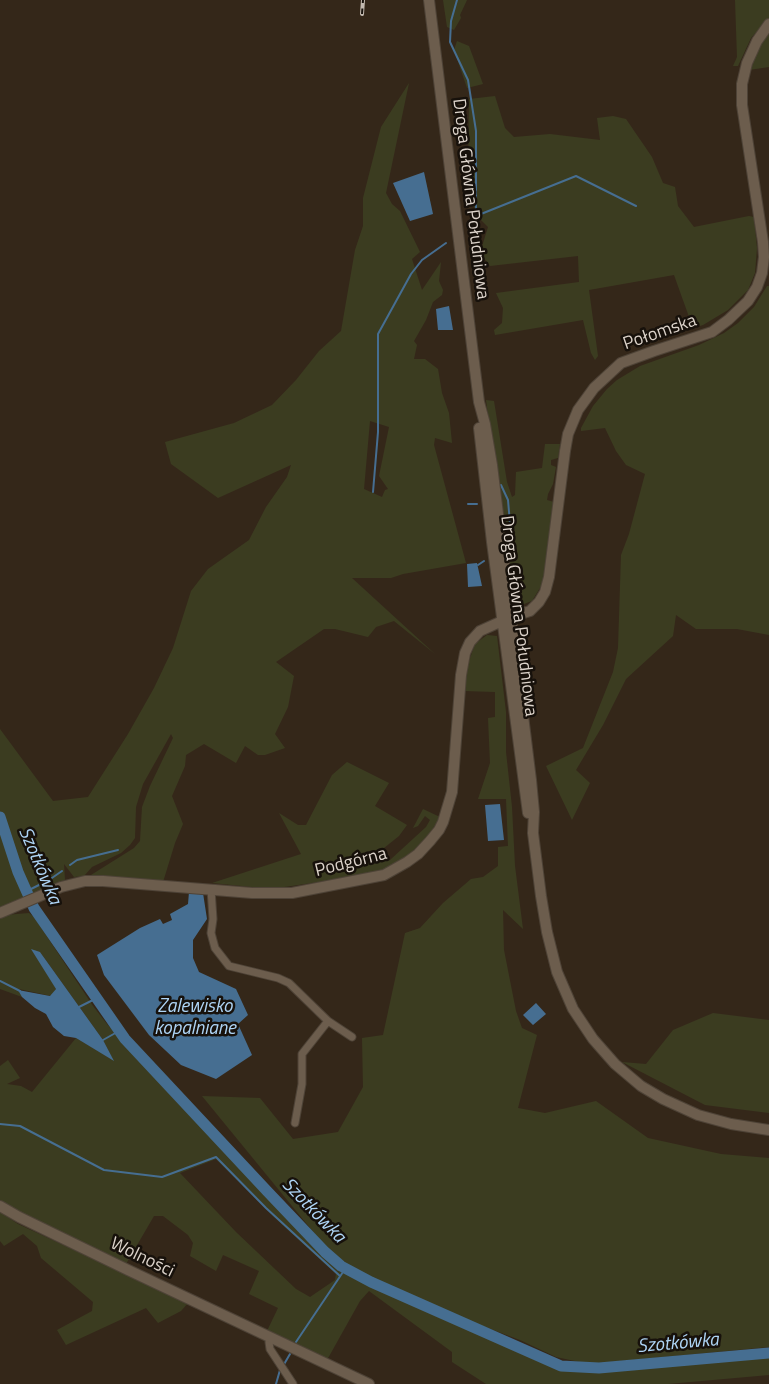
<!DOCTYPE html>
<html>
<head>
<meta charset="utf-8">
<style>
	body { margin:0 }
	canvas { display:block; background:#342719 }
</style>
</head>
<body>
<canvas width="769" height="1384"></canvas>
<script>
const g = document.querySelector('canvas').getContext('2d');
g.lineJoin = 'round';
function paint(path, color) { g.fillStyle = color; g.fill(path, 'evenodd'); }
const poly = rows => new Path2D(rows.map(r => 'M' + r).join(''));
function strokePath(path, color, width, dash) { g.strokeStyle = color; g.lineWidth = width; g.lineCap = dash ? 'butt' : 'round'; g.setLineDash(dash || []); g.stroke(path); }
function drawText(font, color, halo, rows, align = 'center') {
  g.font = font + ' "Titillium Web",sans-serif'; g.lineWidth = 5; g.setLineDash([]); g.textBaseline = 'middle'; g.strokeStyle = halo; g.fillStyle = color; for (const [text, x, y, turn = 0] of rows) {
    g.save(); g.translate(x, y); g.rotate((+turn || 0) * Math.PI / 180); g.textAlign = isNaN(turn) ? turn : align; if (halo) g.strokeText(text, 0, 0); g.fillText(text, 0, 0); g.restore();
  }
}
paint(poly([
	[443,0,467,0,460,15,461,18,454,30,447,27],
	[735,0,769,0,769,18,751,38,738,66,733,66,737,57],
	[769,29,769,67,749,70,754,54],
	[457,41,469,46,483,84,467,88,454,50],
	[409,83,386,193,392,204,400,211,420,252,412,259,422,290,441,262,439,281,443,290,442,295,433,302,426,320,414,341,417,345,414,359,425,359,438,369,442,393,449,413,452,443,435,438,434,445,466,563,403,574,391,578,352,578,435,654,394,621,376,627,368,637,335,629,324,629,276,662,294,676,288,707,275,734,285,748,265,755,258,755,245,746,236,763,204,744,186,755,185,766,172,796,183,824,175,843,163,882,91,878,91,875,134,848,140,841,142,807,150,786,173,738,171,734,143,784,136,807,135,838,130,845,121,853,92,867,84,876,74,877,64,864,65,880,0,909,0,729,53,801,88,797,128,734,154,688,173,648,191,591,208,569,249,540,266,507,287,477,291,465,218,498,171,464,165,442,234,423,272,405,296,380,319,351,341,331,355,250,363,226,363,198,381,127],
	[370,421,389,427,379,476,388,489,385,490,382,497,364,489],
	[495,96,505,128,514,137,550,134,600,140,597,118,613,116,626,119,652,157,663,183,675,187,678,206,694,227,749,216,754,217,757,248,755,273,748,290,728,310,703,325,693,328,674,275,589,290,598,356,595,360,591,353,583,320,495,335,494,330,502,323,503,308,496,293,579,282,578,256,490,266,480,253,488,227,476,215,468,185,469,99],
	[767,286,769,286,769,635,737,629,696,629,676,615,673,636,626,679,603,725,576,770,590,783,572,820,546,766,583,748,613,672,618,648,621,555,629,534,645,474,626,465,616,451,605,428,581,431,581,428,593,406,607,389,617,380,640,366,699,345,724,333,738,323,754,307],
	[486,400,494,401,507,482,512,497,515,495,516,472,542,468,545,444,560,444,558,458,551,460,551,465,556,467,553,484,548,494,547,500,554,502,543,583,532,601,521,605,513,600],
	[487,635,497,636,506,712,506,752,512,807,515,866,523,929,503,910,504,950,516,1011,522,1028,537,1035,518,1108,545,1113,596,1101,648,1138,721,1154,769,1158,769,1347,589,1364,556,1357,520,1340,469,1321,370,1279,347,1266,328,1250,202,1096,260,1098,293,1139,338,1132,363,1087,362,1038,383,1035,405,933,420,928,443,903,471,879,483,877,498,866,498,847,508,846,506,799,478,799,490,763,488,718,495,717,495,692,464,691,467,667,475,644],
	[347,762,389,783,375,806,407,825,399,836,379,852,383,860,390,860,426,827,430,820,425,816,418,826,413,828,423,809,440,817,429,835,411,854,393,867,366,875,271,889,212,883,301,854,279,813,298,825,306,825,332,775],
	[29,913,34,917,93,1006,107,1024,173,1098,337,1266,369,1284,558,1369,599,1371,769,1357,769,1375,668,1384,486,1384,452,1362,452,1352,369,1291,360,1301,327,1360,267,1331,278,1308,249,1294,259,1271,223,1255,216,1271,190,1256,193,1243,188,1235,163,1216,154,1216,126,1264,27,1217,0,1201,0,1066,8,1060,20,1078,7,1084,21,1086,32,1092,76,1038,113,1060,103,1040,40,952,56,989,51,996,19,989,22,997,0,989,0,917,5,915],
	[216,1159,274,1217,336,1274,335,1280,310,1297,296,1289,236,1232,180,1173],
	[713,1013,769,1020,769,1113,705,1105,622,1062,646,1064,673,1030],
	[0,1212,18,1224,188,1303,181,1311,158,1323,146,1308,66,1345,57,1330,92,1311,93,1302,41,1258,37,1246,23,1234,4,1246,0,1241]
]), '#3b3c20');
paint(poly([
	[424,172,433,214,410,221,393,183],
	[449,306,453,330,438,330,436,309],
	[477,563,482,586,468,587,467,564],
	[500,804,504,840,488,841,485,805],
	[189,892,203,893,207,919,193,940,193,958,199,972,236,989,248,1015,238,1024,252,1055,216,1079,181,1065,149,1035,104,975,97,955,140,928,160,919,163,924,172,920,170,914,188,904],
	[31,949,40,952,103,1040,114,1061,76,1038,64,1036,53,1027,46,1014,35,1008,22,997,18,990,50,996,56,989],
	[536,1003,546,1014,533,1025,523,1015]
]), '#466e91');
strokePath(poly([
	[457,0,451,21,450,42,468,80,476,131,476,216],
	[470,221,476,216,576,176,636,206],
	[501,485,508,500,513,559],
	[373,492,378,432,378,334,411,274,422,260,446,243],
	[468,504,477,504],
	[478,565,484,561],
	[70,865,77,860,118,850],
	[27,891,49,880,62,871],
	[0,981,20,991],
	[77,1008,97,998],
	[103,1040,119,1031],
	[0,1124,20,1126,104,1170,162,1177,216,1157,266,1208,340,1276],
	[296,1342,345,1269],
	[283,1366,290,1354],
	[276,1384,280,1370]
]), '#466e91', 2);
strokePath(poly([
	[0,817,18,872,34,908,125,1039,267,1191,325,1252,341,1266,371,1282,561,1366,599,1368,769,1353]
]), '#466e91', 11);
const street = poly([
	[211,889,213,919,211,933,215,948,229,966,278,978,289,983,328,1021,352,1037],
	[295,1123,302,1084,302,1054,328,1021],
	[270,1338,269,1342,270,1349,293,1384]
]);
const secondary = poly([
	[429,0,479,402,485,424,492,465,513,635,531,780,534,812,533,833,541,896,547,932,557,972,573,1009,593,1039,615,1064,641,1086,663,1099,698,1115,731,1124,769,1130],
	[479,428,492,542,528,813],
	[0,913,61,887,85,881,103,881,252,893,292,893,384,875,407,862,418,854,430,841,439,830,443,822,452,792,461,675,465,653,470,642,480,631,511,617,530,611,539,602,545,592,549,577,565,451,568,434,578,410,594,388,621,363,654,351,712,332,728,320,748,301,757,287,762,273,764,257,763,242,742,105,742,84,747,63,757,41,769,24],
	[0,1206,19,1217,128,1270,369,1384]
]);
strokePath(street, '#4e4337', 9);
strokePath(secondary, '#4e4337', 12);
strokePath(street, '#6c5d4d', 7);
strokePath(secondary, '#6c5d4d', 10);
const rail = poly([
	[362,14,363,0]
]);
strokePath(rail, '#c2b9af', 4);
strokePath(rail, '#17110b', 2, [5.5]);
drawText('18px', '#dcd3ca', '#17110b', [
	["Droga Główna Południowa",470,199,83],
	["Połomska",660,333,-19],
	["Droga Główna Południowa",518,616,83],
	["Podgórna",351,863,-14],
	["Wolności",142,1258,26]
]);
drawText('italic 19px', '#aed4f5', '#17110b', [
	["Szotkówka",39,866,67],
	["Zalewisko",195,1007],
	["kopalniane",195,1029],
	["Szotkówka",313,1211,46],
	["Szotkówka",678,1344,-5]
]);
</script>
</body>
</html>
